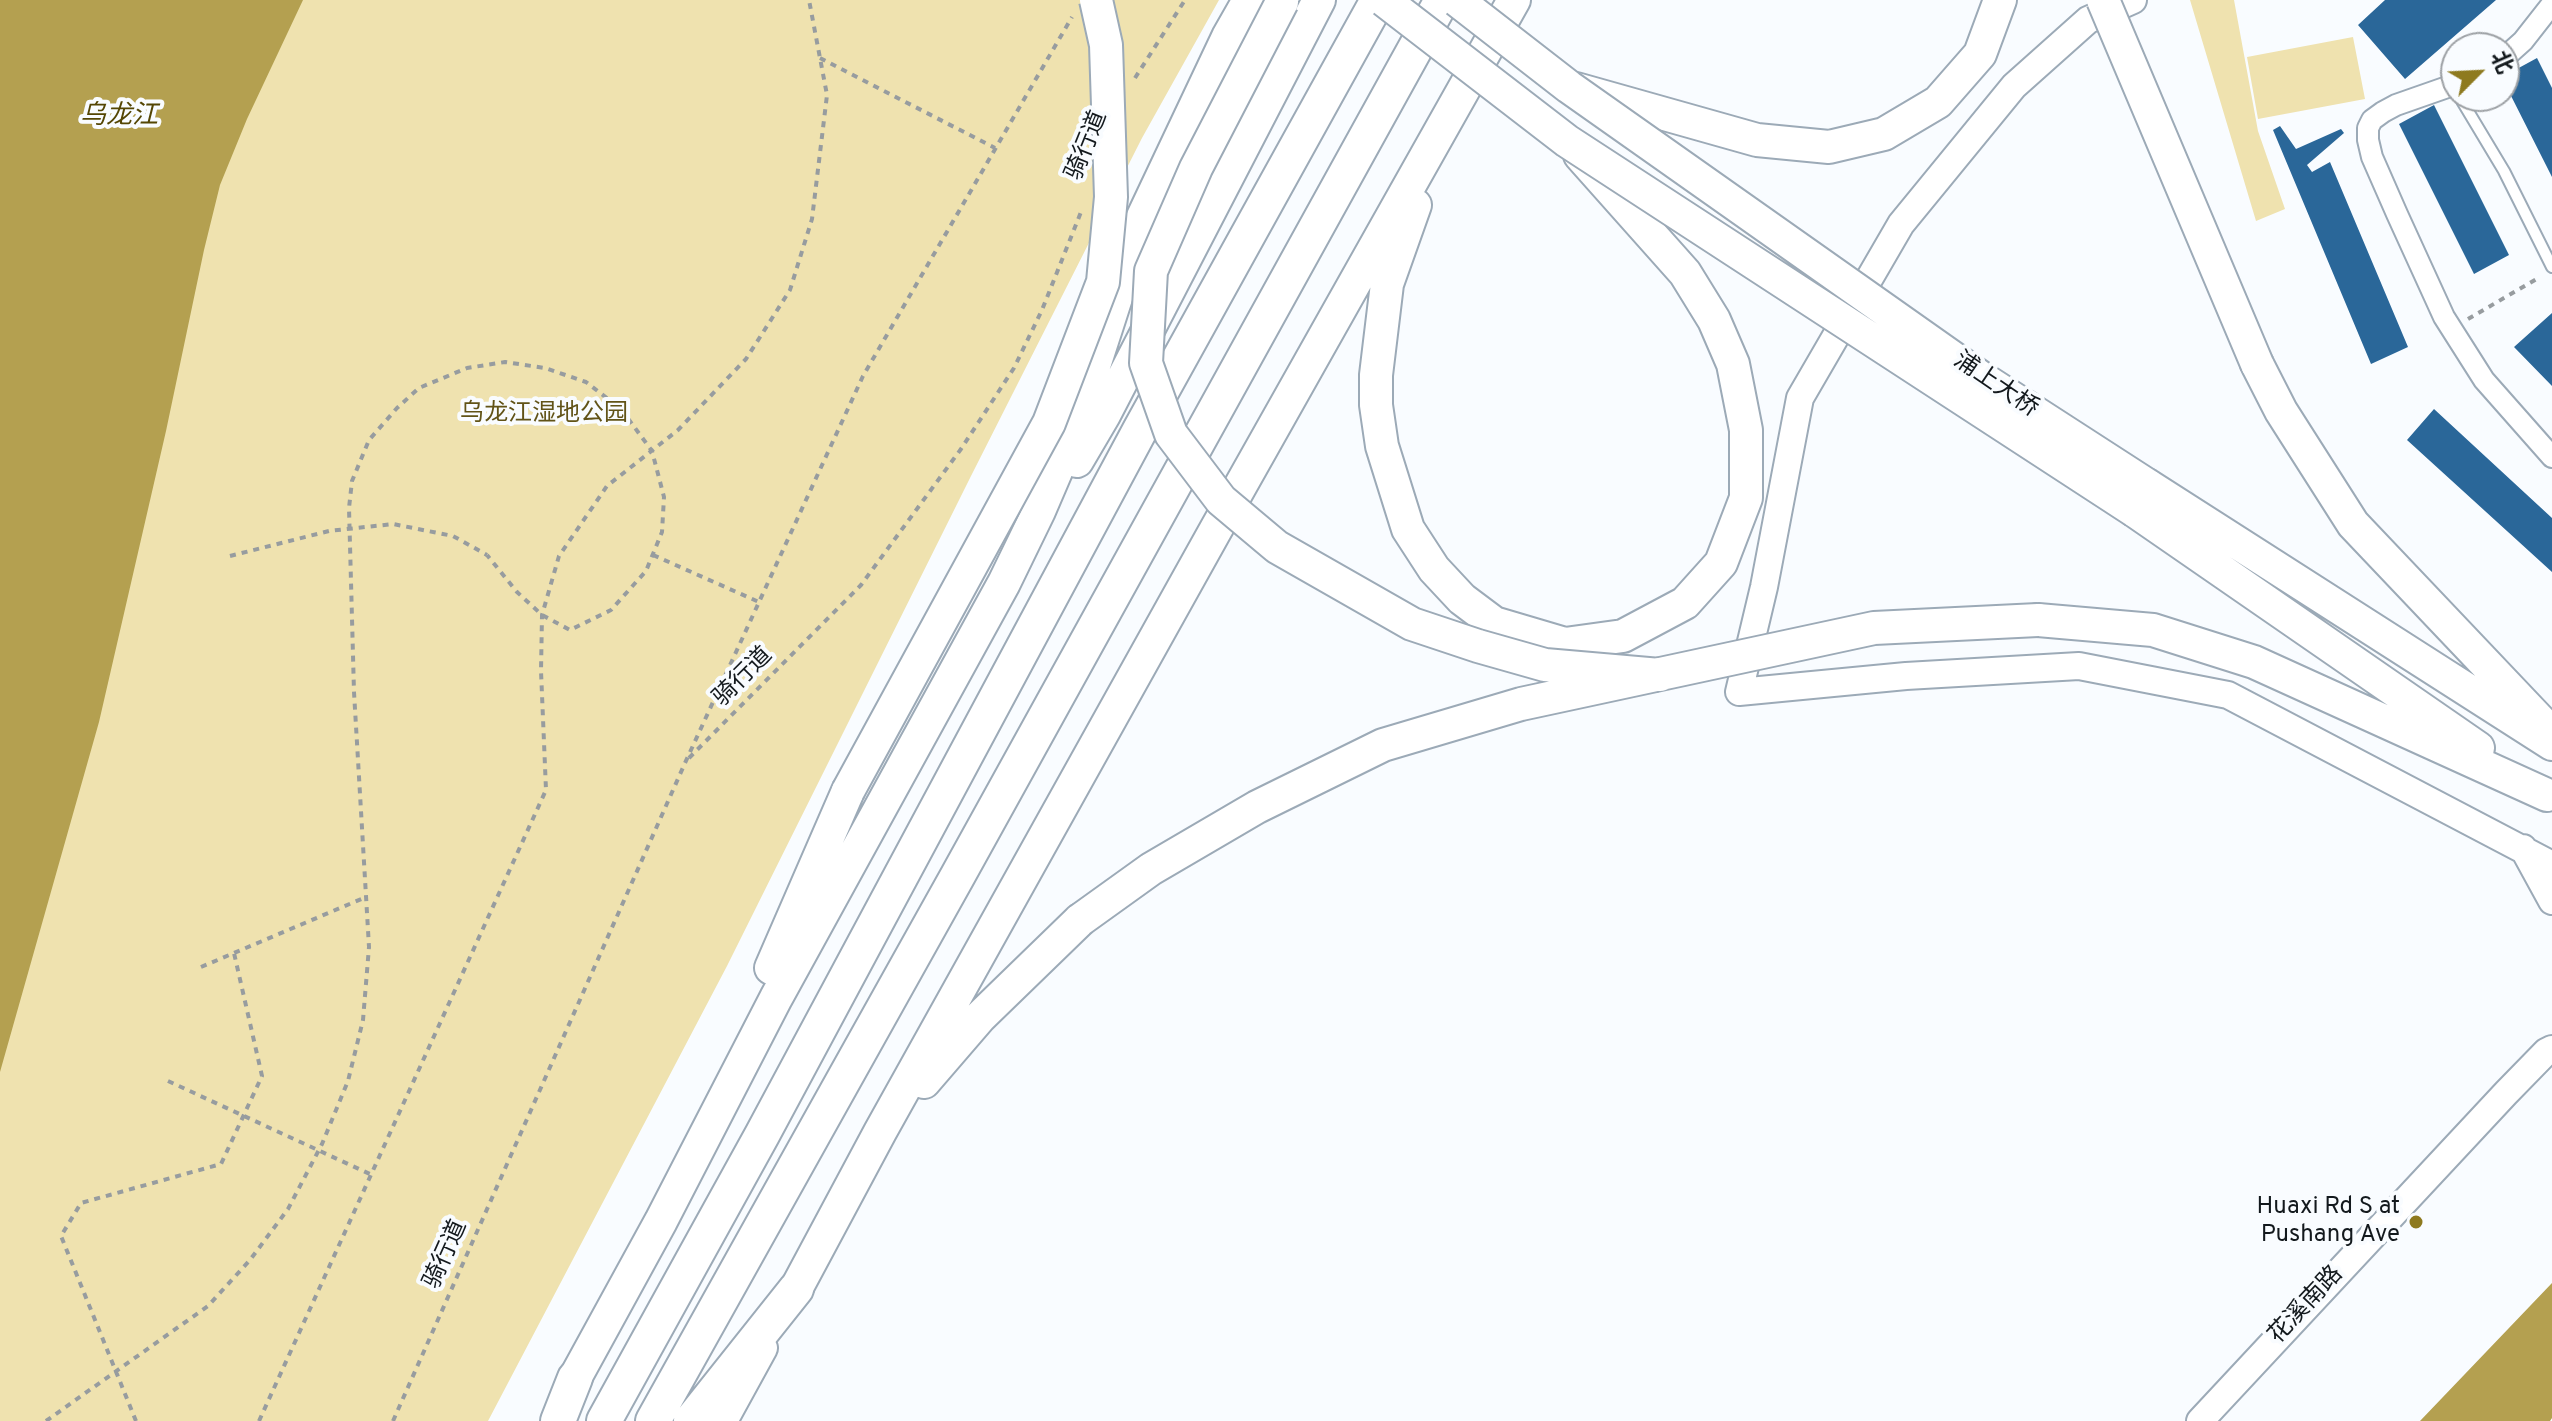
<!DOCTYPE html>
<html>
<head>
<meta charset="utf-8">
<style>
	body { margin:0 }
	#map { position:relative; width:2552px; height:1421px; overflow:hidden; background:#f9fcff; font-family:Overpass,"Noto Sans SC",sans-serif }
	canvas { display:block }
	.north { position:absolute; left:2440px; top:32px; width:80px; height:80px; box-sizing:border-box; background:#f9fcff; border:2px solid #9da1a5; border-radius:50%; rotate:66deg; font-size:22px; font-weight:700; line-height:32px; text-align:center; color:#13191d }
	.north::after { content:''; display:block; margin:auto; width:28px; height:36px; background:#8e7a1f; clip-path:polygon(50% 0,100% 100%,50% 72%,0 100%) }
</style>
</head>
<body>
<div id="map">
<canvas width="2552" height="1421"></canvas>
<div class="north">北</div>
</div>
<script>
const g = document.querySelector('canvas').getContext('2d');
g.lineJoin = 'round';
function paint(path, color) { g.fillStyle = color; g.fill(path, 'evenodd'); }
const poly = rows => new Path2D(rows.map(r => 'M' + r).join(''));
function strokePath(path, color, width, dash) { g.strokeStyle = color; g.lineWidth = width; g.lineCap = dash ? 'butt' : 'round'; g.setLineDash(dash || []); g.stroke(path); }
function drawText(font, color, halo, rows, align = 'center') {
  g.font = font + ' Overpass,"Noto Sans SC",sans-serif'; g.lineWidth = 8; g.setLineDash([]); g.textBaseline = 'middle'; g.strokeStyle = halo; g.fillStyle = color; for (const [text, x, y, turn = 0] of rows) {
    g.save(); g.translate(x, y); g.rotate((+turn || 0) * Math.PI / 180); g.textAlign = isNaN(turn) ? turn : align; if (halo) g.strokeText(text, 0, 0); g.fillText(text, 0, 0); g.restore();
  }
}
paint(poly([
	[253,0,1219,0,1142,138,971,476,727,966,488,1421,0,1421,0,906],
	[2190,0,2234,0,2258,131,2285,209,2256,221],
	[2353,37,2365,99,2258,119,2247,57]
]), '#efe2af');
paint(poly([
	[0,0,303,0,247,119,220,185,204,250,166,431,99,722,0,1072],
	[2552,1283,2552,1418,2550,1421,2420,1421]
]), '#b4a050');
paint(poly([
	[2385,0,2496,0,2405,79,2358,25],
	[2537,58,2552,88,2552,177,2504,82,2504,76],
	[2434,105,2509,255,2474,274,2399,124],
	[2280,126,2296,149,2341,129,2344,133,2307,165,2312,172,2330,162,2408,347,2371,364,2273,130],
	[2552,313,2552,386,2514,347],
	[2434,409,2552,518,2552,572,2407,440]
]), '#2a6799');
const service = poly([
	[2459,96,2504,171,2552,267]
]);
const minor = poly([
	[2504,58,2523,41,2552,4],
	[2456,84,2396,105,2383,112,2372,120,2368,128,2368,140,2372,157,2397,214,2444,317,2484,380,2552,457]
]);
const tertiary = poly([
	[2133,0,2088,20,2014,86,1901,224,1800,398,1764,587,1739,692,1906,676,2079,666,2228,695,2552,865],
	[2523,848,2552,901],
	[2200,1421,2506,1093,2546,1052,2552,1049]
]);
const secondary = poly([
	[723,1421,763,1348]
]);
const primary = poly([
	[1576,89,1757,140,1829,147,1884,134,1938,102,1980,54,2000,0],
	[1415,205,1387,284,1376,375,1376,405,1382,446,1408,529,1434,569,1462,599,1494,623,1565,644,1623,636,1685,603,1721,563,1746,498,1746,430,1733,364,1714,320,1685,273,1580,155],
	[2257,364,2281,411,2353,524,2542,723],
	[1077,461,1104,415,1319,0],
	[2147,485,2552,744],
	[2135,511,2478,748],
	[2038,620,2153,630,2254,662,2547,795],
	[771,968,848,791],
	[924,1082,980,1017,1080,920],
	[796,1289,880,1132,1215,531,1514,0],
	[575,1378,661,1221,776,998,1004,583,1039,511,1072,434,1140,223,1228,37,1249,0]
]);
const trunk = poly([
	[558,1421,575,1378],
	[604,1421,762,1135,1140,430,1378,0],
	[653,1421,957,877,1442,0],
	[691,1421,796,1289]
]);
strokePath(service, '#9caab7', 14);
strokePath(minor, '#9caab7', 24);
strokePath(tertiary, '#9caab7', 30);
strokePath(secondary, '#9caab7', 32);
strokePath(primary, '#9caab7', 36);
strokePath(trunk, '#9caab7', 38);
strokePath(poly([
	[820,58,995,148],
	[1135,78,1185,0],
	[2468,319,2540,277],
	[653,555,759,602],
	[689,758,861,585,961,449,1014,368,1042,310,1081,212],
	[201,967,366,897],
	[168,1081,372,1175],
	[46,1421,208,1306,250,1260,288,1209,322,1144,348,1081,363,1020,369,947,354,692,349,508,352,481,369,440,397,408,419,388,467,368,505,362,545,368,586,382,621,409,652,451,664,497,662,532,646,571,611,610,570,630,542,615,517,592,487,555],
	[136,1421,61,1236,81,1203,221,1164,262,1076,234,953],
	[259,1421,546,790,541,671,542,615,559,556,607,486,678,430,746,359,790,290,812,219,827,95,809,0],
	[393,1421,685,763,863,376,1072,17]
]), '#979c9f', 4, [6, 6]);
strokePath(service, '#fff', 10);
strokePath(minor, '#fff', 20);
strokePath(tertiary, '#fff', 26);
strokePath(secondary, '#fff', 28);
strokePath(primary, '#fff', 32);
strokePath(trunk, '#fff', 34);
const primaryBridge = poly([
	[1384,0,1567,141,2135,511],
	[1457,0,1569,87,1983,379,2147,485],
	[2103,0,2257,364],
	[1282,2,1196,168,1151,271,1146,363,1171,434,1221,500,1277,547,1412,624,1478,646,1545,665,1660,675],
	[848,791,1049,423,1103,282,1111,197,1106,45,1096,0],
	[1080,920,1151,869,1257,807,1383,745,1521,704,1874,628,2038,620]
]);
strokePath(primaryBridge, '#9caab7', 36, []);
strokePath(poly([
	[230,556,329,531,393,524,453,536,487,555]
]), '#979c9f', 4, [6, 6]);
strokePath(primaryBridge, '#fff', 32);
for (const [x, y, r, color] of [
	[2416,1222,8,"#8e7a1f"]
]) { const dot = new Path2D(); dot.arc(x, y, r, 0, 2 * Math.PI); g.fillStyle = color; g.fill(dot); strokePath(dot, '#f9fcff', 3); }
drawText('24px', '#13191d', '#f9fcff', [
	["骑行道",1088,146,-68],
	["浦上大桥",1995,386,34],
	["骑行道",744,678,-45],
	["骑行道",447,1255,-66],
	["花溪南路",2307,1306,-47]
]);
drawText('24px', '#615317', '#f9fcff', [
	["乌龙江湿地公园",544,415]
]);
drawText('24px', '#13191d', '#f9fcff', [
	["Huaxi Rd S at",2400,1208],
	["Pushang Ave",2400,1236]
], 'right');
drawText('italic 26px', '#544604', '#f9fcff', [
	["乌龙江",119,118]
]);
</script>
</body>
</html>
